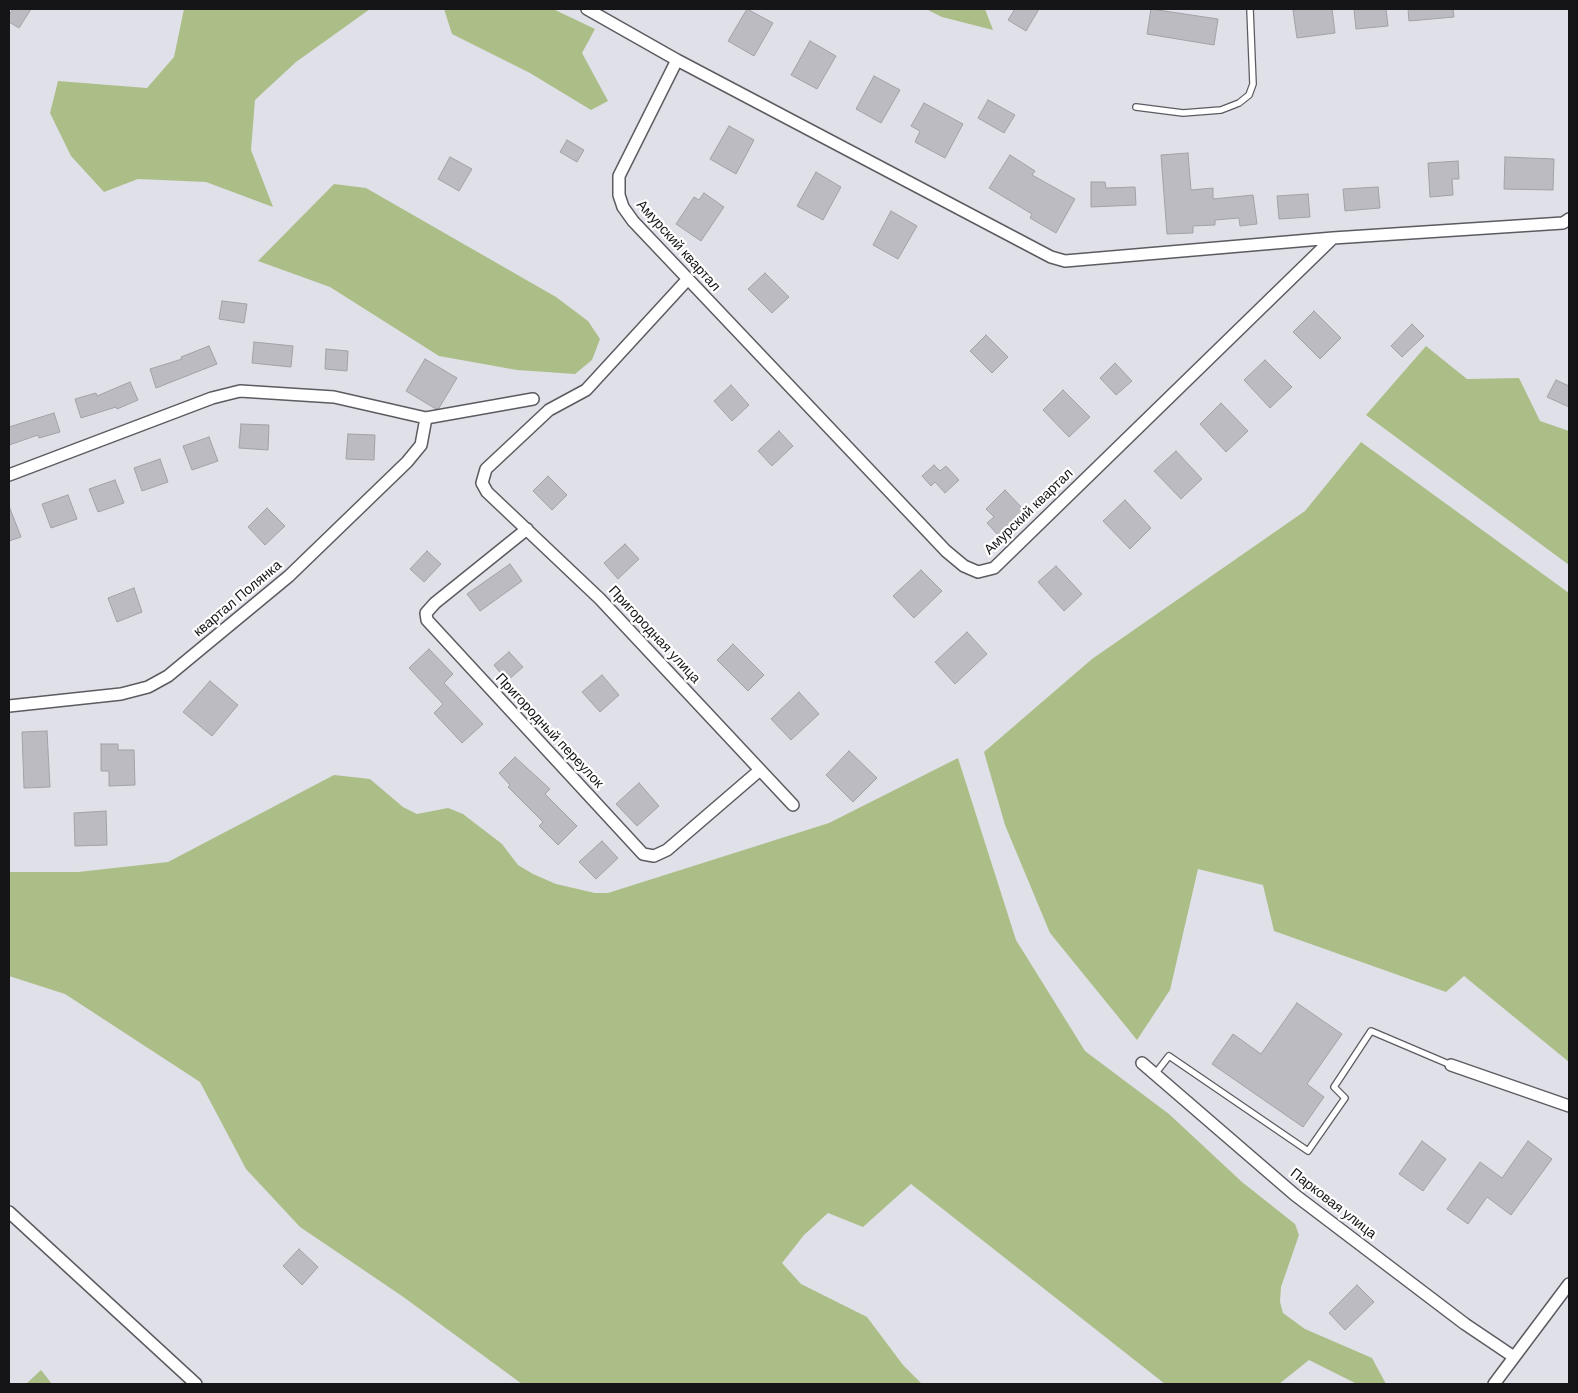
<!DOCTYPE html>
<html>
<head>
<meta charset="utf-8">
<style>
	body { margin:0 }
	#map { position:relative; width:1578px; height:1393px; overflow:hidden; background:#e0e0e8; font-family:"DM Sans",sans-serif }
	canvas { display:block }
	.frame { position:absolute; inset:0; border:10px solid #151517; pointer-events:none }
</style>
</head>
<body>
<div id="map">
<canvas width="1578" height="1393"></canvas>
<div class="frame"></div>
</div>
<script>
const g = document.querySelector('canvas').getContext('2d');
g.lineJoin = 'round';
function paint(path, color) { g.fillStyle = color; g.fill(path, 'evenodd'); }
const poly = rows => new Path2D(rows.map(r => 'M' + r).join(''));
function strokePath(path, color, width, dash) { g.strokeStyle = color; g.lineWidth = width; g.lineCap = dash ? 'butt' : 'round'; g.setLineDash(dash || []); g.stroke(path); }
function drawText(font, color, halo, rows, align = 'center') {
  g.font = font + ' "DM Sans",sans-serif'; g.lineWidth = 4.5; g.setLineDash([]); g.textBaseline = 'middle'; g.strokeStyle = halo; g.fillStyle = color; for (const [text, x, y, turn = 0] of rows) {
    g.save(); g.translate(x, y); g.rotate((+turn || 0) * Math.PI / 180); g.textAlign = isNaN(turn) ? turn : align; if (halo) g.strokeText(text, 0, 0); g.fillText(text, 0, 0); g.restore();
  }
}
paint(poly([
	[184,9,370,9,296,62,255,100,251,150,273,207,206,182,138,179,104,192,71,156,50,113,58,81,147,88,174,57],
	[444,9,553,9,595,29,582,53,608,101,591,110,530,73,452,34],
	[926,9,985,9,993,30,942,17],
	[334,184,366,188,556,297,588,321,600,339,592,360,575,374,517,370,439,356,330,287,258,261],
	[1426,346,1467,379,1519,378,1540,421,1569,431,1569,565,1366,415],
	[1361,442,1569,593,1569,1062,1464,976,1446,992,1274,931,1263,885,1198,869,1170,990,1137,1040,1050,933,1005,825,984,752,1092,659,1305,511],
	[958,758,1016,940,1085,1051,1169,1114,1242,1182,1295,1224,1299,1235,1281,1287,1280,1302,1283,1313,1305,1329,1372,1358,1386,1384,1357,1384,1309,1360,1279,1384,1165,1384,911,1184,863,1227,828,1213,804,1235,782,1263,801,1284,867,1317,903,1365,922,1384,522,1384,402,1296,300,1227,246,1169,200,1082,65,994,9,976,9,872,78,872,168,862,334,775,370,779,403,807,417,814,448,808,463,814,502,844,518,865,533,874,556,884,595,893,608,893,829,823],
	[41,1370,52,1384,26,1384]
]), '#acbe88');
const building = poly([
	[13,9,31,9,19,28,9,22,9,15,13,9],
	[747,9,773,23,754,56,728,41,747,9],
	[1015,9,1039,9,1026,31,1008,20,1015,9],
	[1151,9,1218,19,1214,45,1147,34,1151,9],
	[1303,9,1332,9,1335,33,1297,38,1293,10,1303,9],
	[1354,9,1386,9,1388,26,1356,29,1354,9],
	[1408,9,1453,9,1454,17,1409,21,1408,9],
	[810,41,836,56,817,89,791,75,810,41],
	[874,76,900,90,881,123,856,109,874,76],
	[988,100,1015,115,1004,133,978,118,988,100],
	[924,103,963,124,945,158,915,142,920,131,911,126,924,103],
	[729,126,754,140,736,174,710,159,729,126],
	[567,140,584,150,577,162,560,152,567,140],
	[1188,153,1191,190,1213,188,1213,199,1253,195,1257,224,1240,226,1239,218,1215,220,1215,225,1193,226,1193,233,1167,234,1161,155,1188,153],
	[1010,155,1035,171,1032,175,1075,199,1056,233,1030,218,1032,214,989,188,1010,155],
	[450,157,472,169,459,191,438,179,450,157],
	[1505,157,1554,159,1553,190,1504,189,1505,157],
	[1458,161,1459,179,1452,179,1453,195,1430,197,1428,163,1458,161],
	[816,172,841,187,823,220,797,206,816,172],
	[1091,182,1105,182,1106,188,1135,187,1136,205,1091,207,1091,182],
	[1378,187,1380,208,1345,211,1343,189,1378,187],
	[704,193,724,207,701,241,676,224,694,197,699,200,704,193],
	[1308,194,1310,217,1279,219,1277,196,1308,194],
	[891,211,917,226,898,259,873,245,891,211],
	[765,273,789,297,772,313,748,289,765,273],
	[222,301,247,304,244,323,219,319,222,301],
	[1314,311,1341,338,1320,359,1293,332,1314,311],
	[1412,324,1424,336,1402,357,1391,346,1412,324],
	[986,335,1008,357,992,373,970,351,986,335],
	[254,342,293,346,291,367,252,363,254,342],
	[209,346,217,364,156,388,150,369,182,359,181,357,209,346],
	[326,349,348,351,347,371,325,369,326,349],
	[425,359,457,378,439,408,436,409,406,391,425,359],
	[1265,360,1292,387,1270,408,1244,380,1265,360],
	[1115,363,1132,381,1116,395,1100,378,1115,363],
	[1556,380,1569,386,1569,407,1547,397,1556,380],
	[130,382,138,400,117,409,116,407,81,418,75,399,96,393,97,396,130,382],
	[731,385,749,405,732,421,714,401,731,385],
	[1063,390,1090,417,1069,437,1043,410,1063,390],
	[1221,403,1248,431,1226,452,1200,424,1221,403],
	[54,413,60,432,39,438,38,435,9,445,9,427,54,413],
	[241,424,269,425,268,450,239,448,241,424],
	[779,431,793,446,772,466,758,451,779,431],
	[348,434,375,435,374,460,346,459,348,434],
	[209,437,218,461,192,470,183,446,209,437],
	[1176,451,1202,479,1181,499,1154,471,1176,451],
	[160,459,168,482,142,491,134,468,160,459],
	[934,465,940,471,946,466,959,480,945,493,935,482,931,486,922,476,934,465],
	[548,476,567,495,552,510,533,491,548,476],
	[115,480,124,503,98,512,89,489,115,480],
	[1005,490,1024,510,998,535,987,523,994,517,986,509,1005,490],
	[68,495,77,519,51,528,42,504,68,495],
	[1125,500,1151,528,1130,549,1103,521,1125,500],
	[9,506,21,537,9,541,9,506],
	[267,508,285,526,265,545,248,527,267,508],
	[625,544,639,559,618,579,604,563,625,544],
	[427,551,441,564,424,582,410,569,427,551],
	[510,564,522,581,480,611,467,594,510,564],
	[1056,566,1082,594,1064,611,1038,582,1056,566],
	[921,570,942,591,914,618,893,596,921,570],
	[134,588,142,612,117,622,108,598,134,588],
	[967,632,987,654,955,684,935,662,967,632],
	[733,644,764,675,748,691,717,660,733,644],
	[429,649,453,674,444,683,483,724,462,743,434,713,443,704,409,668,429,649],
	[509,652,523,667,507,681,494,665,509,652],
	[602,675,619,695,600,712,582,692,602,675],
	[210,681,238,705,212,736,183,712,210,681],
	[799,692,819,714,791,740,771,719,799,692],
	[47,731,50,787,24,788,22,732,47,731],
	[101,744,118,744,118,750,134,750,135,785,109,786,109,771,101,771,101,744],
	[849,751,877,778,853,802,826,775,849,751],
	[515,757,550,789,545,794,577,826,558,845,539,826,543,822,508,787,510,785,499,773,515,757],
	[639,783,659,806,637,826,616,804,639,783],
	[106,811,107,845,75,846,74,813,106,811],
	[602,841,618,858,596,879,579,862,602,841],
	[1297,1003,1342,1034,1307,1084,1324,1097,1303,1127,1212,1064,1233,1034,1261,1054,1297,1003],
	[1422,1141,1446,1159,1423,1191,1399,1174,1422,1141],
	[1528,1141,1552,1159,1511,1215,1487,1197,1468,1224,1447,1209,1480,1162,1502,1178,1528,1141],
	[299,1249,318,1267,302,1285,283,1266,299,1249],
	[1357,1285,1374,1302,1345,1330,1329,1313,1357,1285]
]);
paint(building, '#bcbbc2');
strokePath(building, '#a2a1a8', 1);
const service = poly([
	[1136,107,1183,113,1221,110,1239,103,1249,95,1253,84,1250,9],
	[1155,1074,1169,1056,1308,1151,1345,1098,1334,1087,1371,1031,1451,1065]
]);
const minor = poly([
	[587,9,677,60],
	[1333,238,994,568,978,572,964,566,946,551,633,221,623,207,619,195,619,176,677,60,1051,257,1065,261,1333,238,1563,223,1569,219],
	[687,280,586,390,549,410,486,469,482,483,487,492,600,599,793,805],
	[9,475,212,398,240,391,334,397,426,418,533,399],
	[527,529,435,603,426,613,427,620,643,854,654,856,667,850,760,770],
	[9,706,121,694,148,687,168,676,289,576,407,462,421,445,426,418],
	[1142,1063,1295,1195,1465,1324,1514,1357],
	[1451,1065,1569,1106],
	[9,1212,196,1384],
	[1494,1384,1569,1284]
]);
strokePath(service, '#5b5b61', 8);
strokePath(minor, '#5b5b61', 14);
strokePath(service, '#fff', 5.5);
strokePath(minor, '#fff', 11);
drawText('14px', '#151517', '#fff', [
	["Амурский квартал",678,246,48],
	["Амурский квартал",1029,512,-44],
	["квартал Полянка",238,599,-40],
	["Пригородная улица",654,635,47],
	["Пригородный переулок",549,731,47],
	["Парковая улица",1333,1204,38]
]);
</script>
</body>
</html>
